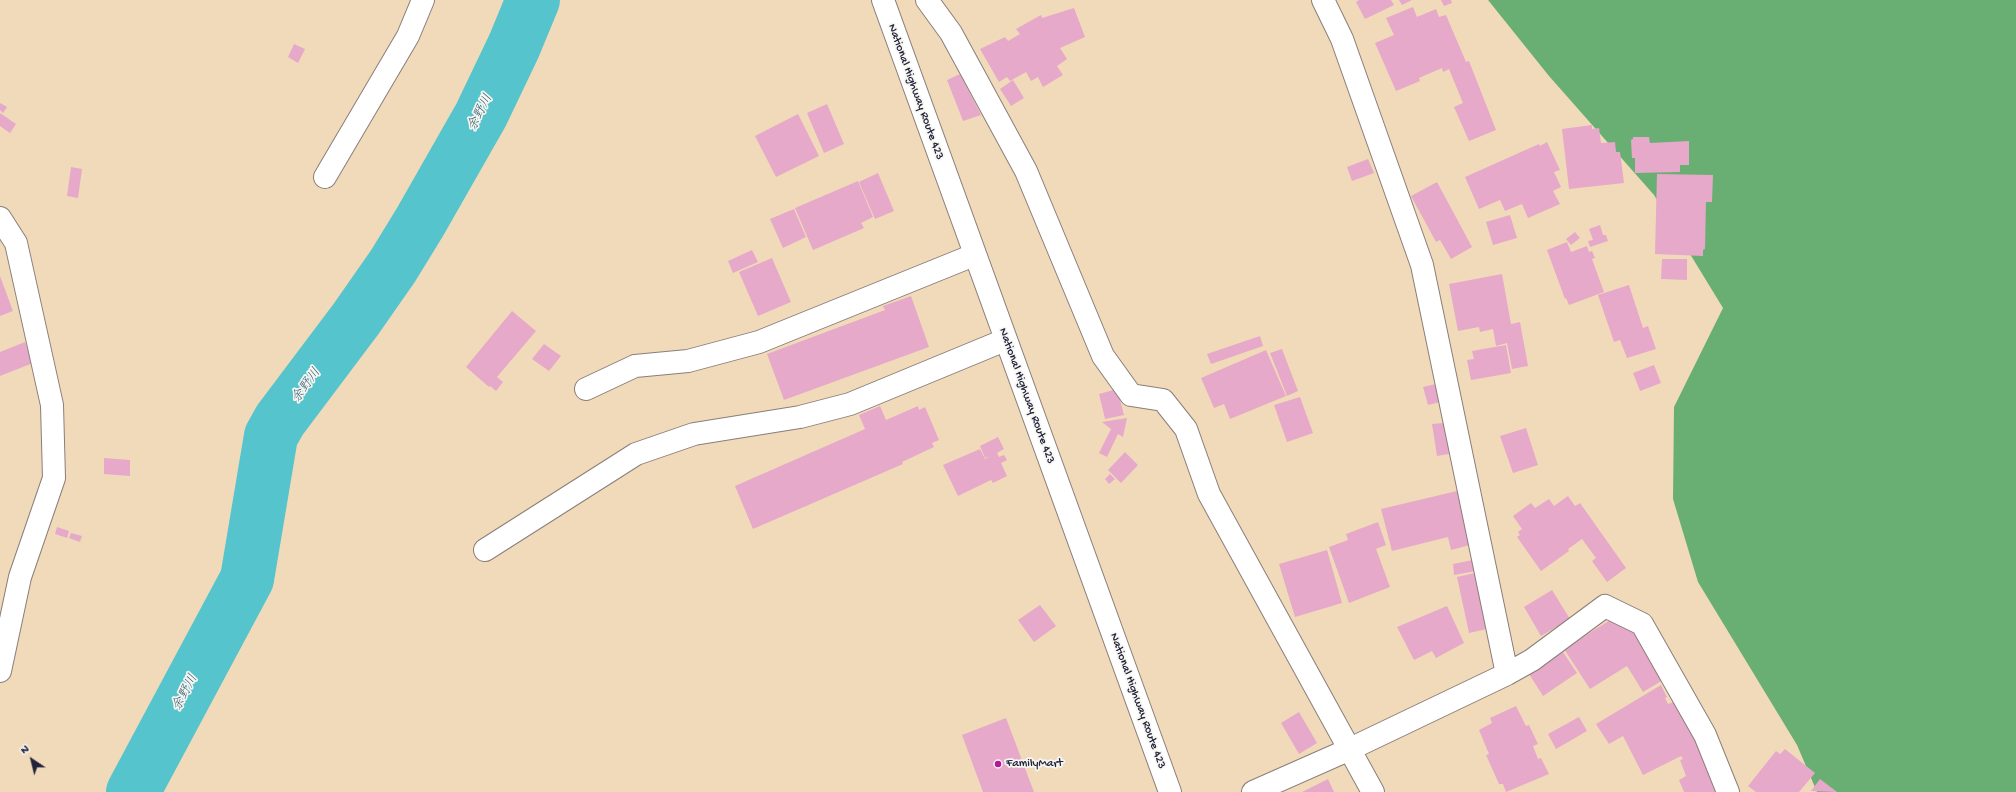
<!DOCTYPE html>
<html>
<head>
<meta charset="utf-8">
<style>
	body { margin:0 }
	#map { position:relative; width:2016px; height:792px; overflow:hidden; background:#f1daba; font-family:"Gochi Hand",sans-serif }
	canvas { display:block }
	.north { position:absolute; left:12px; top:740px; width:40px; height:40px; -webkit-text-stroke:3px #f6f6f2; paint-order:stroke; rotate:325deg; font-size:11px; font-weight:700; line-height:16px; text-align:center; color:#22223b }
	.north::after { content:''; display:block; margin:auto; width:14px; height:18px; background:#22223b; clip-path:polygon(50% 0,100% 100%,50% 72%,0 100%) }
</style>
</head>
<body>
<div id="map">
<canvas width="2016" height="792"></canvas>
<div class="north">N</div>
</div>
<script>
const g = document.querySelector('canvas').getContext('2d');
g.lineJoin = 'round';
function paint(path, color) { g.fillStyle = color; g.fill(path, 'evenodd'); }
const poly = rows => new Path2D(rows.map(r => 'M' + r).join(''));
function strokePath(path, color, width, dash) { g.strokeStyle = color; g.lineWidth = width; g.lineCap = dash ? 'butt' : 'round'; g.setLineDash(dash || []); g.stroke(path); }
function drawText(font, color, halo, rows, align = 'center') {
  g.font = font + ' "Gochi Hand","Klee One",sans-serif'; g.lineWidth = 3.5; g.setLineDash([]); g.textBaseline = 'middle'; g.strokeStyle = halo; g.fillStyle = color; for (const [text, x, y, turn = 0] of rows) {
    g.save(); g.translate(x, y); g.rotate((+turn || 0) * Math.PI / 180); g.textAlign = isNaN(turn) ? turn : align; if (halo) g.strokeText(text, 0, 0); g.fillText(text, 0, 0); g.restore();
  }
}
paint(poly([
	[1488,0,2016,0,2016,792,1817,792,1797,745,1698,582,1673,499,1674,407,1723,308,1654,195,1549,76]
]), '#69af74');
strokePath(poly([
	[133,792,247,579,271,436,280,420,356,319,393,266,420,222,481,115,514,46,533,0]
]), '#56c4cc', 54);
paint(poly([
	[1359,0,1391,0,1394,5,1365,19,1356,2],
	[1399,0,1412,0,1402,5],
	[1441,0,1451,0,1452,3,1444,6],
	[1413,7,1417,17,1436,9,1439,17,1446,15,1466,62,1469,61,1496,130,1469,141,1454,107,1463,103,1449,69,1443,72,1442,68,1419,78,1420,81,1396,91,1375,43,1394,35,1386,18],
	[1074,8,1085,37,1060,48,1067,59,1057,66,1063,75,1043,87,1038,77,1031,81,1026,72,1010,81,1007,77,999,82,980,49,1005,37,1008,41,1020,34,1016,29,1041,15,1042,18],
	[294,44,305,49,298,63,288,57],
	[960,74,981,115,963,121,947,80],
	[1013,80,1024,98,1011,106,1000,89],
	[0,103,7,107,3,113,0,110],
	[827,104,844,144,824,153,807,113],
	[0,113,16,124,10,133,0,126],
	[798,114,819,156,776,177,755,136],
	[1592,125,1592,129,1599,128,1601,143,1615,142,1616,152,1620,152,1624,183,1569,189,1562,129],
	[1633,137,1649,137,1650,143,1689,141,1689,165,1680,165,1680,172,1635,173,1635,158,1632,158,1631,140,1633,139],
	[1547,142,1560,170,1554,172,1561,187,1553,191,1560,204,1528,218,1522,204,1505,211,1500,200,1479,209,1465,177,1539,144,1540,146],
	[1368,159,1374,173,1352,181,1347,167],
	[71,167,82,169,78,198,67,196],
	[878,173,894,211,875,219,859,182],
	[1657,174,1713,175,1712,202,1706,202,1705,249,1703,250,1703,256,1655,254],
	[858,181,873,217,861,223,864,228,813,250,795,208],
	[1437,182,1472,247,1451,259,1440,240,1436,242,1411,196],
	[794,209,806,237,783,248,770,219],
	[1510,215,1517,238,1493,245,1486,222],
	[1600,225,1603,235,1606,235,1608,241,1590,247,1588,241,1593,240,1589,229],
	[1575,232,1580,238,1571,245,1566,239],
	[1567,242,1571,252,1587,246,1589,252,1592,251,1595,258,1592,259,1604,292,1569,305,1566,298,1565,299,1547,250],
	[752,250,758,262,733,273,728,261],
	[772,258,791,302,758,316,739,272],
	[1662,259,1687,259,1687,280,1661,279],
	[1502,274,1511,324,1520,322,1528,366,1512,369,1507,343,1496,346,1493,329,1480,332,1479,327,1458,331,1449,284],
	[0,276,13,311,0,316],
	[1629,285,1643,328,1648,326,1656,349,1627,358,1620,340,1614,342,1598,295],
	[911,296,929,347,784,400,767,354,885,310,883,306],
	[512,311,536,331,497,377,503,382,496,391,490,386,489,387,466,367],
	[1260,336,1263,346,1211,364,1207,354],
	[25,342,33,363,0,376,0,352],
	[544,344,561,356,549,371,532,359],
	[1506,345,1511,373,1471,380,1467,360,1474,359,1472,351],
	[1282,349,1298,391,1287,396,1270,353],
	[1266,350,1286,396,1230,419,1224,404,1214,408,1201,378],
	[1654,365,1661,383,1640,391,1633,373],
	[1436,384,1440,402,1428,405,1423,387],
	[1117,389,1124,415,1105,419,1099,394],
	[1300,397,1313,433,1287,442,1274,405],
	[880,406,886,420,918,406,919,410,925,407,939,440,932,443,934,447,902,462,903,464,753,529,735,486,865,429,859,415],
	[1127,418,1123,437,1118,434,1107,457,1099,453,1111,429,1102,422],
	[1444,423,1449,454,1437,456,1432,424],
	[1526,428,1538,465,1513,473,1500,436],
	[998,437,1004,449,997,453,999,457,1004,455,1007,460,1001,463,1007,476,993,483,991,480,958,496,943,465,980,449,985,459,990,456,985,458,980,446],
	[1125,452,1138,465,1121,483,1108,470],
	[104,458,130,460,130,476,104,474],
	[1110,474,1115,479,1109,484,1105,479],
	[1457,491,1470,545,1451,550,1448,537,1392,551,1381,509],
	[1568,496,1575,506,1580,503,1626,568,1607,582,1592,561,1596,558,1582,539,1568,549,1569,551,1541,571,1517,537,1520,535,1518,532,1522,529,1513,516,1531,503,1535,508,1549,499,1554,506],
	[1378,522,1386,545,1376,549,1390,587,1349,603,1329,547,1348,540,1346,534],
	[57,527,69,531,67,538,55,534],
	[71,533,82,536,80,542,69,538],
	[1327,550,1342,603,1295,617,1279,564],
	[1473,560,1476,571,1454,575,1453,564],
	[1475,573,1487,629,1469,633,1457,577],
	[1552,590,1570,619,1541,636,1524,607],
	[1040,605,1056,626,1034,642,1018,620],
	[1447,606,1464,643,1436,658,1432,651,1414,660,1397,627],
	[1615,617,1637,633,1663,680,1643,692,1627,666,1590,689,1564,649],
	[1563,652,1577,673,1543,696,1529,674],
	[1661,685,1667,697,1665,698,1668,704,1674,702,1676,703,1703,755,1701,756,1718,792,1684,792,1679,780,1686,776,1680,760,1683,759,1681,756,1643,775,1623,736,1609,744,1596,724],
	[1516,706,1526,726,1529,725,1538,744,1533,746,1538,759,1541,758,1549,774,1506,792,1503,784,1499,784,1486,755,1489,754,1479,730,1492,723,1490,718],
	[1299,712,1317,743,1299,754,1281,723],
	[1579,717,1587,731,1556,749,1548,734],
	[1006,718,1034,792,983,792,962,735],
	[1785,749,1815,773,1799,792,1756,792,1748,786,1776,751,1780,754],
	[1328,779,1334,792,1302,792],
	[1820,779,1837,792,1811,791]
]), '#e6a9c9');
const minor = poly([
	[927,0,951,33,1026,171,1103,356,1131,395,1163,400,1186,429,1209,494,1373,792],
	[1323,0,1342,39,1422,265,1507,674],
	[325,177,408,36,423,0],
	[0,218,16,243,52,405,54,478,20,577,0,671],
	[586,389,635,366,688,361,759,342,974,255],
	[485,550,636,454,694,434,800,417,850,404,1005,340],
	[1253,792,1348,750,1507,674,1532,660,1605,606,1642,624,1705,735,1728,792]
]);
const highway = poly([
	[883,0,1170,792]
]);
strokePath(minor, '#8a7e7a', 24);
strokePath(highway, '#8a7e7a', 24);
strokePath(minor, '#fff', 22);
strokePath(highway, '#fff', 22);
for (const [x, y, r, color] of [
	[998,764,4,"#b5179e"]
]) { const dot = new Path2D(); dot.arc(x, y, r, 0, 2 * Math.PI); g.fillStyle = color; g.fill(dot); strokePath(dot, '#f6f6f2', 1.5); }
drawText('12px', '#22223b', '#f6f6f2', [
	["National Highway Route 423",915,92,70],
	["National Highway Route 423",1026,396,70],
	["National Highway Route 423",1137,701,70]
]);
drawText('12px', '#22223b', '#f6f6f2', [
	["FamilyMart",1006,764]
], 'left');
drawText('italic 13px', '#345b6e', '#f6f6f2', [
	["余野川",481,113,-63],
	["余野川",307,386,-54],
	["余野川",186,693,-62]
]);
</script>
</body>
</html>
